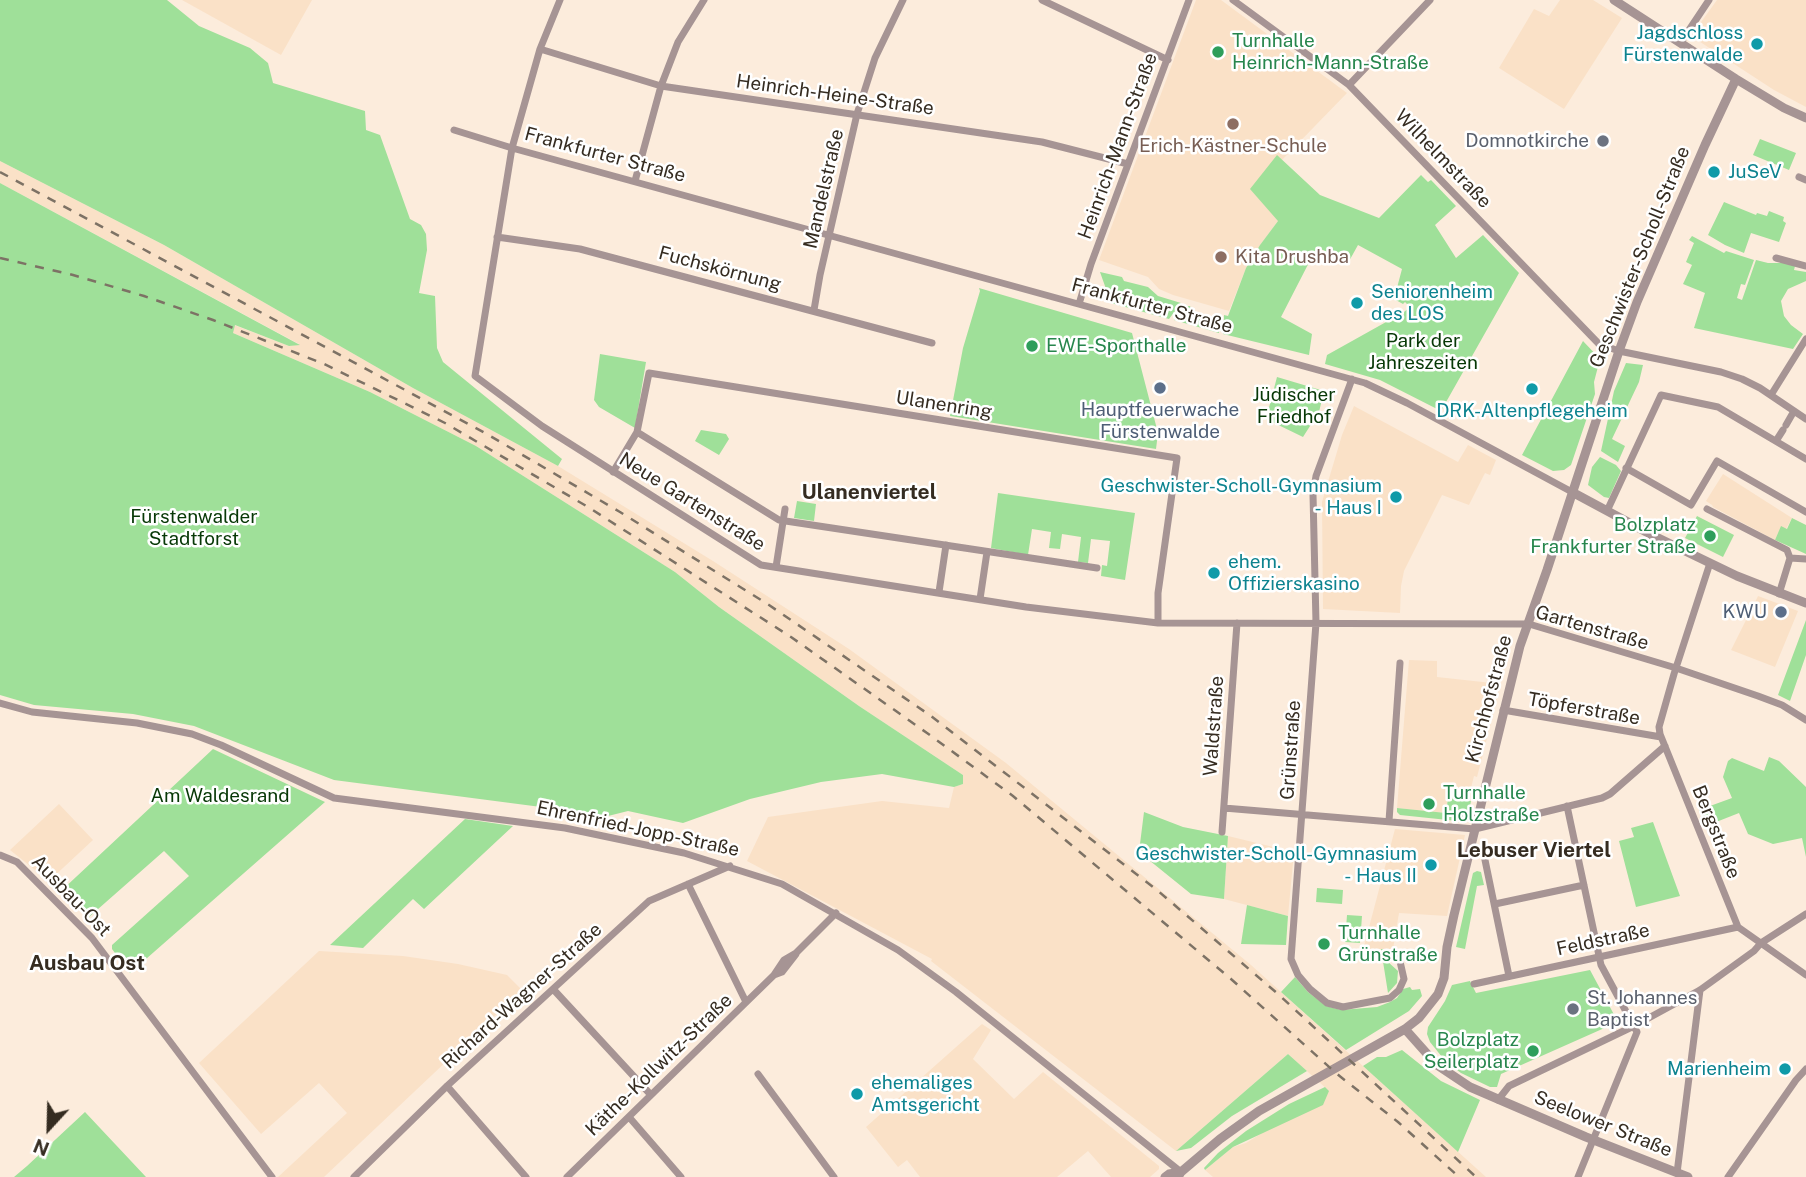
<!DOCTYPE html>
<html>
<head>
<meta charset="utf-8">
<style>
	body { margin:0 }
	#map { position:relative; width:1806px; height:1177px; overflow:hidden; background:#fcecdc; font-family:"Public Sans",sans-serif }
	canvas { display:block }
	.north { position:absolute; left:14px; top:1093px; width:70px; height:70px; -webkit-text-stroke:5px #fff; paint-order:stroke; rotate:202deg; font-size:19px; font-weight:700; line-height:28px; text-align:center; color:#352c21 }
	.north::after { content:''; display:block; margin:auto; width:24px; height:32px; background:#352c21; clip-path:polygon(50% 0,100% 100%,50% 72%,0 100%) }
</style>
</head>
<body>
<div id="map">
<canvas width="1806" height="1177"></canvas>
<div class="north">N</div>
</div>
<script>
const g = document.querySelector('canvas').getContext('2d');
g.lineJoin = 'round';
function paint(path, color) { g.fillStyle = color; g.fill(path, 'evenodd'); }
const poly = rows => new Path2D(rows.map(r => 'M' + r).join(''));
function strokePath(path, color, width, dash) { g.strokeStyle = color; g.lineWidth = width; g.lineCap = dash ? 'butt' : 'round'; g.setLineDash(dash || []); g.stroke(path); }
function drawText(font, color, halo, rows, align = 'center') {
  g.font = font + ' "Public Sans",sans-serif'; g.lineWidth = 5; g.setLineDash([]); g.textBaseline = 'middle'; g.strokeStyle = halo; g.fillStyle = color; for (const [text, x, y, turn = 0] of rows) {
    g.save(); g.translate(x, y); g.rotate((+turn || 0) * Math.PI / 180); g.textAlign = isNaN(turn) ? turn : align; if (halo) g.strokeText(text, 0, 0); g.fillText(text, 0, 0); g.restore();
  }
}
paint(poly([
	[182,0,312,0,281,55],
	[1196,0,1221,0,1347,93,1282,160,1277,156,1278,221,1260,245,1246,268,1229,311,1173,295,1159,289,1148,277,1099,260],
	[1560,0,1593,0,1622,18,1564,109,1499,68,1534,9,1549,16],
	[1717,0,1806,0,1806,107,1774,90,1691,36],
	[0,161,164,245,413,388,558,466,713,561,849,649,1006,763,1251,965,1486,1177,1213,1177,1205,1170,1233,1147,1246,1143,1329,1091,1288,1054,1176,1151,931,961,932,959,747,861,768,817,882,801,949,808,954,787,963,784,963,775,859,706,719,607,675,572,476,446,370,392,233,333,234,325,289,346,299,344,0,183],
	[1354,406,1458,462,1468,445,1496,460,1490,475,1485,473,1469,505,1442,495,1404,571,1401,586,1400,613,1323,609,1322,502,1342,435],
	[1723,474,1792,518,1786,529,1781,527,1775,540,1713,507,1712,505,1706,501],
	[1758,596,1798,611,1775,667,1731,650],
	[1409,660,1437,661,1437,677,1501,684,1477,777,1474,776,1468,800,1448,798,1446,813,1397,808],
	[59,804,93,840,49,881,10,850],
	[1395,829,1465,835,1447,916,1399,913,1393,949,1363,950],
	[1228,836,1294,852,1288,916,1224,899],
	[319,951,403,956,458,964,507,975,522,990,324,1177,278,1177,347,1113,319,1083,261,1134,199,1063],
	[982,1024,991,1030,973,1059,1014,1099,1043,1072,1159,1166,1159,1169,1150,1177,1111,1177,1088,1151,1057,1177,920,1177,907,1160,898,1167,866,1127]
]), '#fae1c7');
paint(poly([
	[0,0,167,0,199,26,250,48,268,63,273,83,365,111,366,130,380,135,410,219,421,225,426,234,427,250,419,293,435,296,437,348,443,362,562,459,558,466,413,388,164,245,0,161],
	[1760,139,1796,153,1789,170,1753,155],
	[1277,155,1320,195,1379,218,1421,175,1428,182,1431,180,1456,206,1435,225,1456,258,1483,235,1519,273,1441,411,1380,380,1325,364,1327,355,1404,312,1410,307,1405,302,1403,304,1394,299,1402,269,1358,245,1348,263,1317,247,1281,317,1312,334,1309,355,1223,334,1224,315,1228,316,1246,268,1260,245,1278,221,1250,189],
	[0,183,300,345,289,346,235,325,233,333,370,392,476,446,675,572,719,607,859,706,963,775,963,784,954,787,882,774,821,782,750,799,683,823,628,811,600,818,564,810,334,780,194,726,133,714,34,705,0,695],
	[1724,202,1756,215,1757,213,1767,216,1769,211,1784,217,1783,221,1786,223,1779,242,1751,233,1744,253,1725,245,1708,235],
	[1692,236,1724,253,1726,251,1754,260,1745,285,1741,284,1737,298,1742,300,1756,260,1768,263,1786,263,1795,266,1794,270,1806,272,1806,281,1788,289,1781,301,1784,316,1791,325,1803,334,1793,349,1694,328,1705,293,1683,284,1692,265,1686,262,1694,243,1689,240],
	[1100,272,1122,277,1124,281,1148,287,1158,296,1181,303,1169,319,1111,303],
	[979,288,1132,333,1158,433,1156,449,950,416,963,348,980,291],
	[1184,306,1190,306,1192,311,1219,319,1219,333,1174,320],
	[1583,341,1600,359,1594,382,1595,394,1571,465,1564,470,1553,471,1522,455],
	[600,354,646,362,635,428,599,407,594,400],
	[1626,363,1643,365,1639,382,1612,439,1625,446,1618,462,1601,451,1614,391],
	[1277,377,1324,391,1319,412,1303,437,1266,419],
	[701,430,726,434,729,439,719,455,695,441],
	[1600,457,1616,465,1621,471,1609,498,1604,497,1588,485,1592,467],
	[998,493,1135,513,1125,580,1101,576,1102,565,1107,566,1110,541,1091,539,1088,563,1078,562,1081,537,1062,534,1060,549,1049,548,1051,532,1032,529,1028,555,991,548],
	[797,501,816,504,814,521,794,518],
	[1697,516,1734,535,1723,557,1685,538],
	[1792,518,1806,525,1806,554,1775,540,1781,526,1787,529],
	[1806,620,1806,655,1790,701,1778,695],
	[213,749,325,802,130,973,112,949,112,945,189,876,164,851,89,917,61,891],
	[1769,757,1779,761,1806,787,1806,857,1802,838,1773,844,1748,834,1739,813,1706,826,1699,810,1732,798,1723,777,1728,761,1732,758,1764,771],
	[1448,798,1471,801,1467,822,1400,815,1397,812,1397,808,1446,813],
	[1144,812,1183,827,1228,836,1224,899,1191,894,1139,852],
	[465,819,513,826,424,909,413,899,363,948,330,945],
	[1653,822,1680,896,1636,907,1619,841,1634,837,1631,828],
	[1477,871,1481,872,1484,885,1477,886,1465,949,1456,947,1473,873],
	[1317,888,1343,890,1342,904,1316,902],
	[1247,905,1288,916,1286,945,1241,944],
	[1347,915,1362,916,1360,943,1345,942],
	[1381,949,1387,949,1387,961,1398,971,1397,983,1388,993],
	[1590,970,1618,1022,1501,1074,1497,1087,1490,1087,1461,1073,1446,1062,1430,1042,1427,1034,1428,1027,1445,1001,1452,985,1470,981,1476,993],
	[1295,977,1308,992,1326,1006,1341,1010,1377,1007,1390,1002,1397,998,1403,989,1410,987,1412,990,1420,989,1422,996,1409,1011,1346,1050,1281,992],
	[1402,1050,1441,1081,1480,1100,1458,1152,1363,1066,1377,1057,1386,1057],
	[1288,1054,1307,1071,1232,1116,1191,1148,1176,1151],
	[1325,1087,1329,1091,1323,1105,1233,1147,1205,1170,1204,1168,1218,1153,1246,1131,1289,1104],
	[85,1112,146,1177,14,1177,27,1166]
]), '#9fe099');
strokePath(poly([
	[560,0,540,49,512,148,475,376,542,426,761,565,1026,607,1158,623,1529,624,1676,668,1758,696,1782,705,1806,720],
	[1042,0,1168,60],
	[1233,0,1349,85,1599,344,1619,351,1721,372,1742,379,1760,388,1806,419],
	[1681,42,1709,0],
	[540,49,661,86,1042,142,1128,164],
	[1349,85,1430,0],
	[454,130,512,148,1365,383,1407,403,1572,492],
	[1799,177,1806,180],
	[635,181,661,86,678,42,704,0],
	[497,237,580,249,932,343],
	[1776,258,1806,266],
	[1079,304,1091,264,1189,0],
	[814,310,820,275,857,114,875,58,903,0],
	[1352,379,1316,476,1313,494,1316,623,1291,959,1298,975,1310,989,1327,1003,1343,1007,1390,998,1399,990,1404,979,1399,957],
	[1771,395,1806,339],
	[1786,425,1794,411],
	[637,432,779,520,1097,568],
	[1776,441,1783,430],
	[1626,468,1691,505,1717,461,1806,512],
	[613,472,637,432,649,373,1177,458,1158,593,1158,623],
	[1707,509,1787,550,1790,558,1779,594],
	[1607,511,1661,395,1718,407,1806,459],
	[1790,558,1806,559],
	[1710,563,1674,674,1659,727,1660,734,1738,927,1806,975],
	[776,567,785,509],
	[939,592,946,545],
	[980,599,987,552],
	[0,703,32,712,137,723,192,734,221,745,334,798,565,828,684,853,782,884,898,950,956,992,1181,1172],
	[1503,710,1661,737],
	[1567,806,1601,965,1637,1032,1578,1177],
	[1224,808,1475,829,1602,798,1610,794,1665,746],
	[1389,821,1400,663],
	[1222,832,1237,623],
	[0,855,17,862,92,938,272,1177],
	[1485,860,1509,976],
	[688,884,746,1002],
	[1495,904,1584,885],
	[774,975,782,972,796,954],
	[1474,984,1738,927],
	[553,989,651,1095],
	[758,1074,834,1177],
	[447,1086,526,1177],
	[1498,1100,1509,1086,1634,1026,1700,990,1754,951,1761,943,1806,914],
	[629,1117,681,1177],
	[1677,1173,1700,990],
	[354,1177,447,1086,649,901,730,866],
	[567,1177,774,975,784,960,796,953,836,913],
	[1728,1177,1796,1080,1806,1069]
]), '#a69494', 7);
strokePath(poly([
	[1614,0,1736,79,1784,108,1806,118],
	[1572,492,1652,535,1737,576,1806,603],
	[1405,1029,1437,1065,1470,1087,1586,1137,1688,1177],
	[1165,1177,1169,1174,1181,1172],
	[1178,1177,1181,1172,1220,1139,1259,1111,1405,1029,1419,1018,1438,994,1444,978,1447,947,1454,915,1520,646,1547,570,1619,351,1637,302,1705,145,1736,79]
]), '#a69494', 9);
strokePath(poly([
	[0,172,485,433,620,512,769,605,931,716,1157,890,1278,994,1476,1177],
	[0,258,73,275,144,296,213,320,324,364,445,423,588,507,791,637,927,733,1013,796,1231,979,1337,1074,1398,1122,1459,1177]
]), '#7d7265', 2.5, [9, 9]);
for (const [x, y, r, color] of [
	[1757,44,7,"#0f9aa8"],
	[1218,52,7,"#2e9e5b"],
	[1233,124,7,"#8d6e63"],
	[1603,141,7,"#6b7280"],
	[1714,172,7,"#0f9aa8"],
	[1221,257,7,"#8d6e63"],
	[1357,303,7,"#0f9aa8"],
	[1032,346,7,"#2e9e5b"],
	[1160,388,7,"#5c6f8a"],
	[1532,389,7,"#0f9aa8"],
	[1396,497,7,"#0f9aa8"],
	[1710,536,7,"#2e9e5b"],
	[1214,573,7,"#0f9aa8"],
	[1781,612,7,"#5c6f8a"],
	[1429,804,7,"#2e9e5b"],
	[1431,865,7,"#0f9aa8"],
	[1324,944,7,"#2e9e5b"],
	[1573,1009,7,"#6b7280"],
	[1533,1051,7,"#2e9e5b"],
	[1785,1069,7,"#0f9aa8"],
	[857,1094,7,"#0f9aa8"]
]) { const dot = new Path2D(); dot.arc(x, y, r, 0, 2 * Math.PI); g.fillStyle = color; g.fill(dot); strokePath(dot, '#fff', 2.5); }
drawText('19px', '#0d838f', '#fff', [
	["Jagdschloss",1743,33],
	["Fürstenwalde",1743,55],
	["JuSeV",1728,172,"left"],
	["Seniorenheim",1371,292,"left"],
	["des LOS",1371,314,"left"],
	["DRK-Altenpflegeheim",1532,411,"center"],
	["Geschwister-Scholl-Gymnasium",1382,486],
	["- Haus I",1382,508],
	["ehem.",1228,562,"left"],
	["Offizierskasino",1228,584,"left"],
	["Geschwister-Scholl-Gymnasium",1417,854],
	["- Haus II",1417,876],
	["Marienheim",1771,1069],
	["ehemaliges",871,1083,"left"],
	["Amtsgericht",871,1105,"left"]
], 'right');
drawText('19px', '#27864d', '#fff', [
	["Turnhalle",1232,41],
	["Heinrich-Mann-Straße",1232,63],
	["EWE-Sporthalle",1046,346],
	["Bolzplatz",1696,525,"right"],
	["Frankfurter Straße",1696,547,"right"],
	["Turnhalle",1443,793],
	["Holzstraße",1443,815],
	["Turnhalle",1338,933],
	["Grünstraße",1338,955],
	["Bolzplatz",1519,1040,"right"],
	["Seilerplatz",1519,1062,"right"]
], 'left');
drawText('19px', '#352c21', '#fff', [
	["Heinrich-Heine-Straße",835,95,8],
	["Heinrich-Mann-Straße",1118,146,-70],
	["Frankfurter Straße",605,155,15],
	["Wilhelmstraße",1443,159,46],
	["Mandelstraße",824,189,-77],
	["Geschwister-Scholl-Straße",1640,257,-68],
	["Fuchskörnung",720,269,15],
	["Frankfurter Straße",1152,306,15],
	["Ulanenring",944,405,9],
	["Neue Gartenstraße",692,502,32],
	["Gartenstraße",1592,628,16],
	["Kirchhofstraße",1489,699,-75],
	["Töpferstraße",1584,709,10],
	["Waldstraße",1214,726,-86],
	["Grünstraße",1291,750,-86],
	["Ehrenfried-Jopp-Straße",638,829,12],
	["Bergstraße",1716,832,68],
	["Ausbau-Ost",71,896,46],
	["Feldstraße",1603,940,-12],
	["Richard-Wagner-Straße",522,996,-42],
	["Käthe-Kollwitz-Straße",659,1065,-44],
	["Seelower Straße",1603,1124,22]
]);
drawText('19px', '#5b616d', '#fff', [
	["Domnotkirche",1589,141],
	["St. Johannes",1587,998,"left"],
	["Baptist",1587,1020,"left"]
], 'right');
drawText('19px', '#785e54', '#fff', [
	["Erich-Kästner-Schule",1233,146],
	["Kita Drushba",1235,257,"left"]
]);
drawText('19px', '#073806', '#fff', [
	["Park der",1423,341],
	["Jahreszeiten",1423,363],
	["Jüdischer",1294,395],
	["Friedhof",1294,417],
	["Fürstenwalder",194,517],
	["Stadtforst",194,539],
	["Am Waldesrand",220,796]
]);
drawText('19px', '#4e5e75', '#fff', [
	["Hauptfeuerwache",1160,410],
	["Fürstenwalde",1160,432],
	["KWU",1767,612,"right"]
]);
drawText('bold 21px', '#352c21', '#fff', [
	["Ulanenviertel",869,493],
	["Lebuser Viertel",1534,851],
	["Ausbau Ost",87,964]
]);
</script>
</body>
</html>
